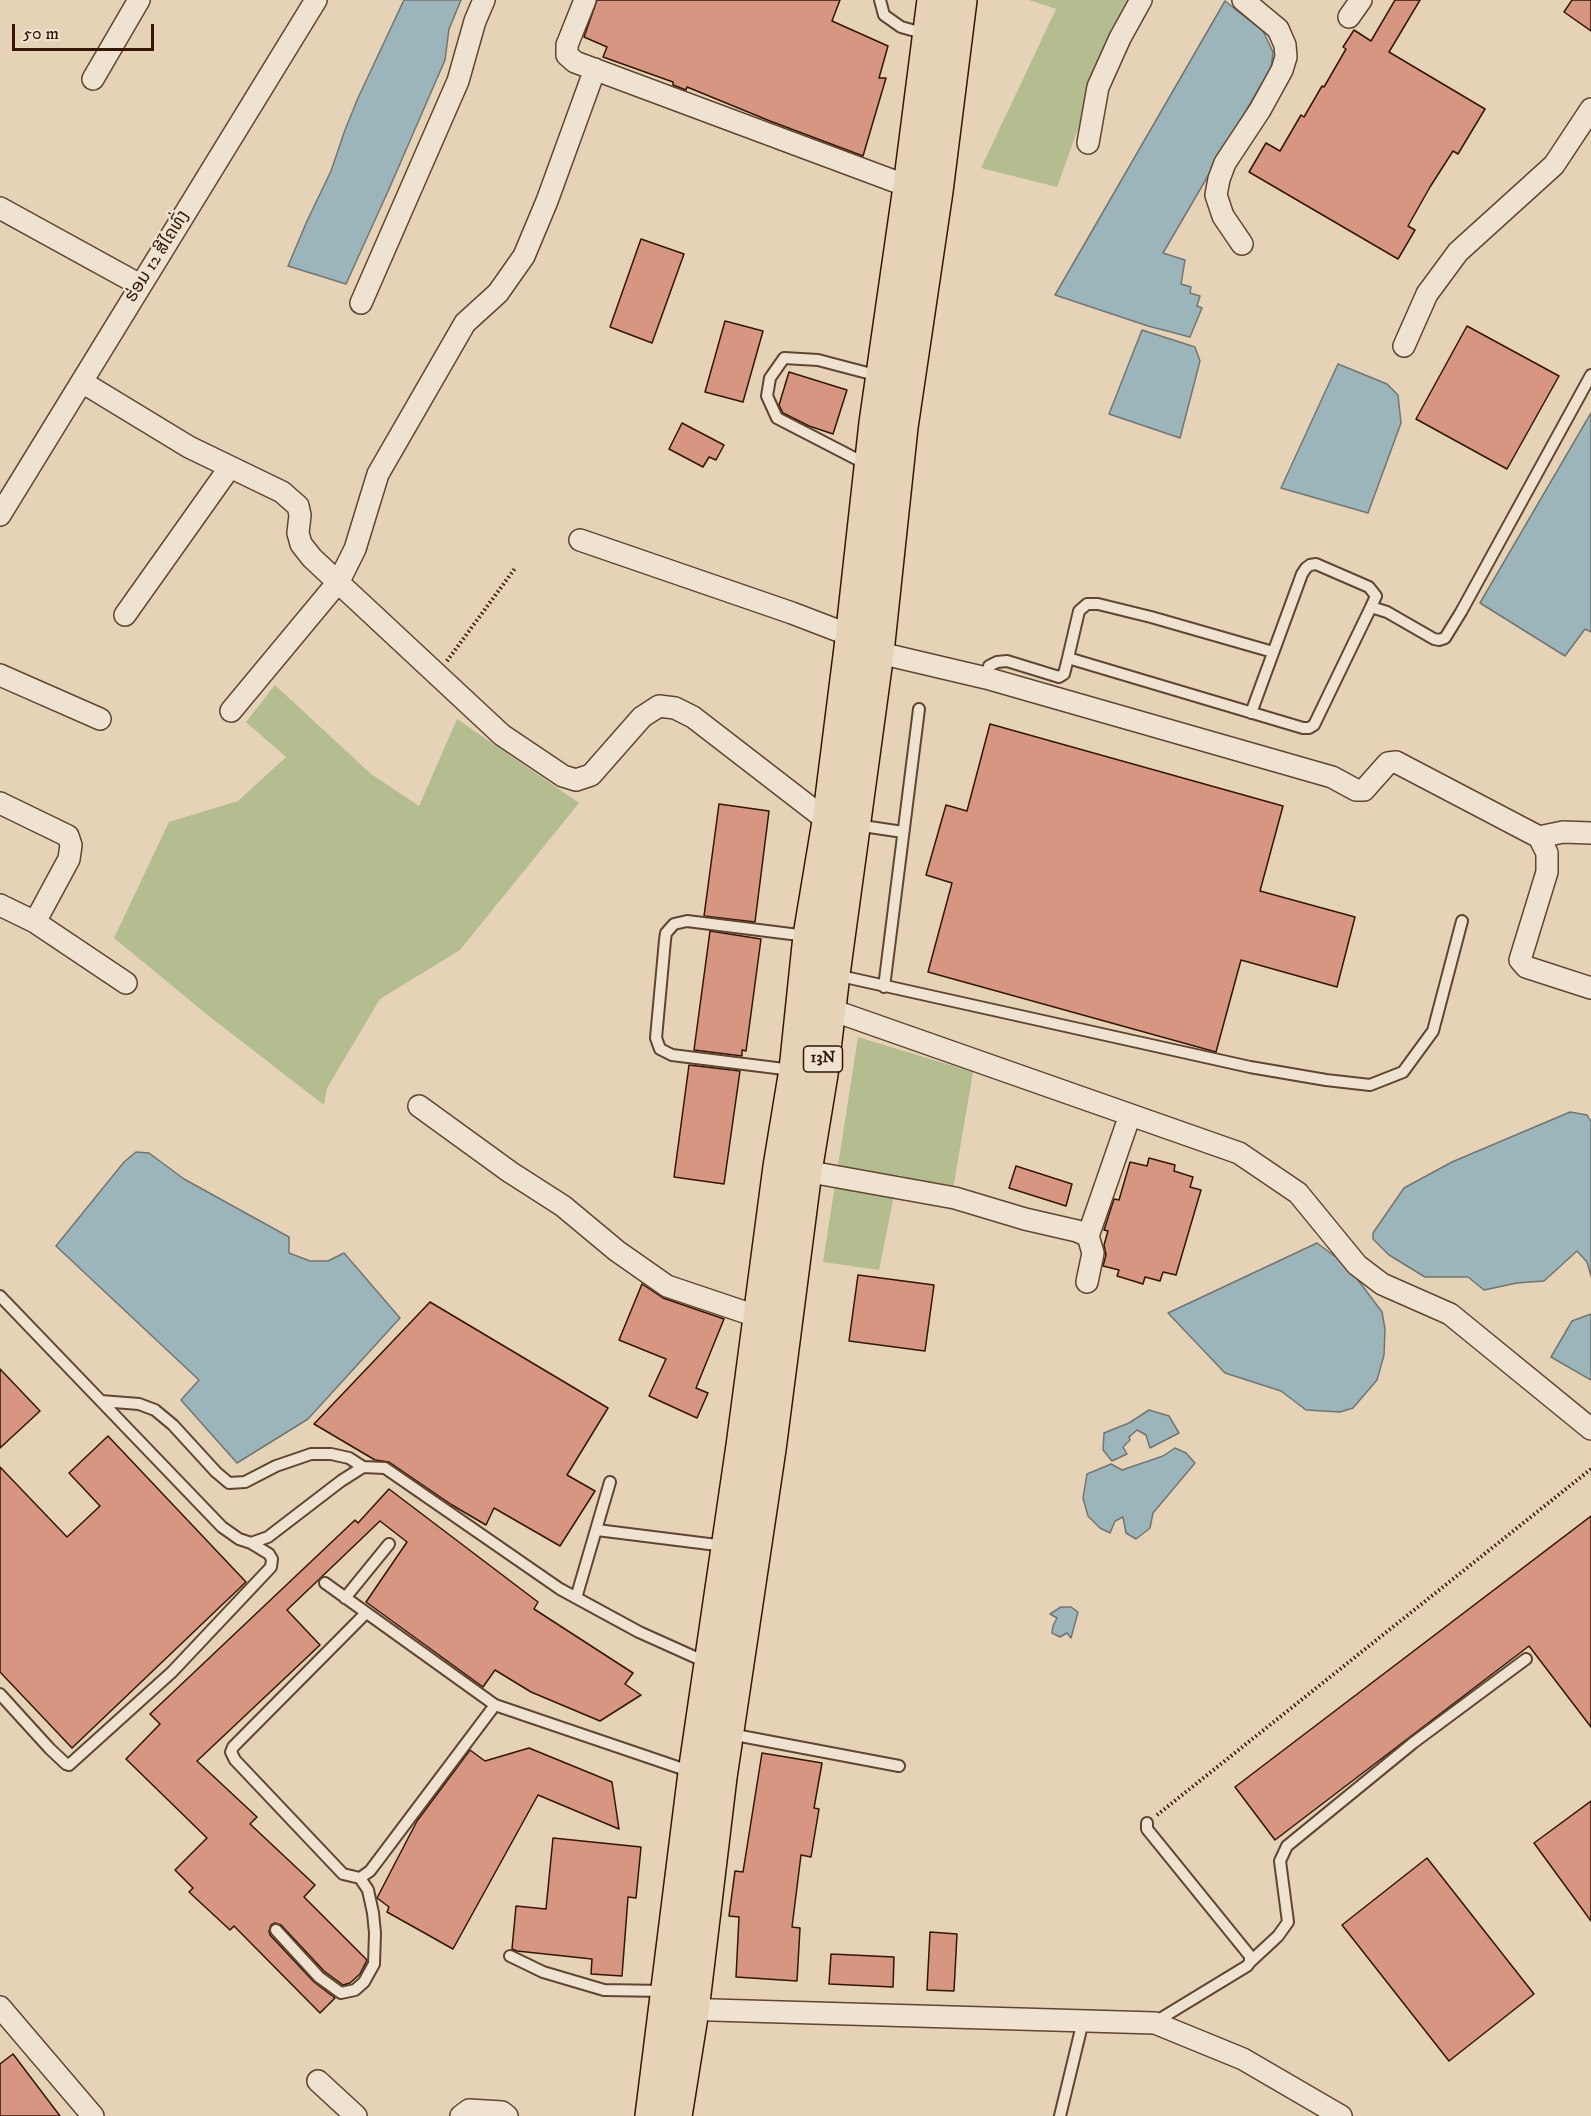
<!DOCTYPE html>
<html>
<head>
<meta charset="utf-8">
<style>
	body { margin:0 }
	#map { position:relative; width:1591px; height:2116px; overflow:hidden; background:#e6d3b7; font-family:"IM FELL DW Pica",serif }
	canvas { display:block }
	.scale { position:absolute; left:12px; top:24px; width:142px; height:27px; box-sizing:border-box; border:3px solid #331604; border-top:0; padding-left:8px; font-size:18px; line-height:21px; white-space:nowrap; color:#331604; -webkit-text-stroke:4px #efe2d0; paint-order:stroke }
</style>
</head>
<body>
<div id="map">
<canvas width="1591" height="2116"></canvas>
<div class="scale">50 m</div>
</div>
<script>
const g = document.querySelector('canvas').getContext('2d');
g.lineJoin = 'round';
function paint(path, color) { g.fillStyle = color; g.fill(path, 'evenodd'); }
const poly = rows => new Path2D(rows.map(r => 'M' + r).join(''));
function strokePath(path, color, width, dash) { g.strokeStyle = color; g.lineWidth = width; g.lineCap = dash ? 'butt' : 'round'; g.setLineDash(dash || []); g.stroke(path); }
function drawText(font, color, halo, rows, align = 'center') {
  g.font = font + ' "IM FELL DW Pica","Noto Sans Lao",serif'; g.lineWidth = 5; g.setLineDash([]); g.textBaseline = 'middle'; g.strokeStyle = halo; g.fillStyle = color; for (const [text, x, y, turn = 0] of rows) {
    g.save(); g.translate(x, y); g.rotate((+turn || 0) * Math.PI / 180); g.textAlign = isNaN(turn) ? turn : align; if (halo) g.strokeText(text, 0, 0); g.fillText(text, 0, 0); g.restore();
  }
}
paint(poly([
	[1029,0,1134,0,1103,60,1057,187,981,168,1056,9],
	[275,685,371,774,419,806,457,719,579,803,460,950,380,999,327,1088,324,1105,210,1017,114,938,169,822,238,801,286,757,246,722],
	[858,1037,973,1072,953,1189,898,1175,879,1270,823,1262]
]), '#b3bd90');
const water = poly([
	[404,0,461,0,449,29,445,60,389,189,346,284,288,266,307,221,331,171,345,130,358,98,404,0],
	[1225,1,1263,31,1273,52,1271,68,1163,253,1185,260,1181,284,1191,287,1190,293,1200,296,1197,306,1202,308,1190,337,1148,326,1055,295,1225,1],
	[1142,330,1195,347,1200,361,1180,438,1109,414,1142,330],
	[1338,364,1387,384,1398,395,1401,423,1368,513,1281,488,1338,364],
	[1591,413,1591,632,1585,629,1565,656,1480,603,1591,413],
	[1570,1112,1587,1115,1591,1122,1591,1276,1587,1262,1577,1251,1544,1281,1517,1283,1484,1290,1468,1277,1425,1277,1389,1255,1373,1239,1373,1233,1404,1188,1452,1162,1570,1112],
	[136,1152,149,1153,184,1179,289,1237,289,1253,310,1261,328,1261,344,1253,400,1318,308,1419,237,1463,181,1400,199,1380,56,1246,124,1162,136,1152],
	[1317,1243,1341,1261,1355,1276,1382,1312,1385,1329,1384,1355,1377,1380,1353,1408,1340,1412,1306,1410,1281,1391,1225,1373,1168,1313,1317,1243],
	[1591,1314,1591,1380,1551,1357,1572,1321,1591,1314],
	[1149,1410,1169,1416,1179,1433,1150,1448,1146,1435,1137,1430,1129,1437,1130,1440,1123,1447,1127,1454,1112,1461,1103,1450,1104,1433,1129,1423,1149,1410],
	[1175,1448,1186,1453,1195,1463,1153,1513,1150,1528,1136,1539,1126,1533,1123,1517,1115,1521,1110,1533,1100,1528,1088,1516,1083,1498,1087,1474,1111,1464,1122,1470,1163,1456,1175,1448],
	[1061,1607,1071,1607,1078,1612,1071,1638,1067,1633,1060,1637,1052,1633,1053,1626,1057,1618,1050,1614,1061,1607]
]);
paint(water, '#9cb5ba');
strokePath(water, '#727571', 1.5);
const building = poly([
	[597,0,840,0,832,21,888,46,879,78,886,78,863,156,770,121,687,87,686,90,673,85,673,82,603,57,607,47,584,37,597,0],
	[1395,0,1420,0,1389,52,1485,109,1458,154,1453,151,1430,187,1408,226,1415,230,1398,259,1249,172,1266,143,1280,151,1301,115,1304,117,1322,86,1324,87,1346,49,1343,47,1354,30,1371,41,1395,0],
	[1572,0,1591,0,1591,31,1564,12,1572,0],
	[641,239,684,254,652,343,610,327,641,239],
	[725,321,763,331,743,402,705,392,725,321],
	[1467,326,1559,376,1507,469,1416,419,1467,326],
	[789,372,847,390,833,434,809,426,783,413,779,405,789,372],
	[682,423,724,445,716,460,709,457,703,467,669,449,682,423],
	[990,724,1283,806,1260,891,1355,917,1337,987,1241,960,1216,1052,928,972,952,883,926,875,946,805,967,811,990,724],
	[719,804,769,811,755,922,704,916,719,804],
	[710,931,761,939,746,1051,742,1050,742,1056,694,1050,710,931],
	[689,1065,740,1071,724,1184,674,1177,689,1065],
	[1149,1158,1175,1165,1174,1171,1193,1177,1190,1187,1201,1190,1176,1275,1163,1272,1160,1281,1145,1277,1143,1284,1117,1276,1119,1270,1103,1266,1106,1255,1104,1245,1108,1231,1104,1230,1114,1199,1119,1200,1130,1162,1147,1166,1149,1158],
	[1016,1166,1072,1184,1066,1206,1009,1188,1016,1166],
	[858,1275,934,1285,925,1351,849,1341,858,1275],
	[642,1284,663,1298,724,1319,696,1388,708,1393,697,1418,649,1396,666,1359,619,1340,642,1284],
	[430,1302,608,1408,567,1475,595,1491,560,1546,494,1508,486,1525,452,1505,389,1462,375,1460,314,1424,430,1302],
	[0,1369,40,1411,0,1448,0,1369],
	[108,1436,246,1582,72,1748,0,1672,0,1467,67,1537,100,1506,69,1473,108,1436],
	[389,1489,538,1602,534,1609,633,1673,625,1684,641,1695,600,1721,531,1692,495,1670,483,1687,366,1602,407,1542,380,1521,287,1610,320,1645,197,1761,257,1817,250,1824,315,1885,304,1897,367,1960,360,1974,350,1983,343,1985,324,1971,281,1925,275,1923,271,1925,269,1931,270,1935,314,1982,335,1998,320,2013,234,1926,230,1930,189,1892,193,1888,175,1870,207,1838,126,1759,160,1724,150,1714,355,1520,358,1523,389,1489],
	[1591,1516,1591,1727,1529,1646,1275,1840,1235,1787,1591,1516],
	[529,1748,612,1782,619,1829,538,1795,453,1949,387,1912,389,1907,377,1898,417,1821,470,1750,485,1761,529,1748],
	[762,1753,822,1763,814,1808,819,1809,811,1857,801,1855,792,1927,800,1928,797,1981,736,1977,739,1917,729,1916,735,1871,743,1872,762,1753],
	[1591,1801,1591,1921,1534,1843,1591,1801],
	[553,1838,641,1847,636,1898,628,1897,622,1976,591,1974,592,1959,517,1951,512,1949,516,1906,546,1909,553,1838],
	[1427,1858,1534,1994,1449,2061,1342,1925,1427,1858],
	[930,1932,957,1934,954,1991,927,1990,930,1932],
	[831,1954,894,1957,893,1987,829,1984,831,1954],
	[13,2054,60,2116,0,2116,0,2064,13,2054]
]);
paint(building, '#d69681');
strokePath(building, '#331604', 1.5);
const service = poly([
	[880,0,884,15,901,27,926,34],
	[868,465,777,418,767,396,770,378,784,358,818,360,879,376],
	[1068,658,1079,611,1087,604,1098,604,1151,617,1273,652],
	[986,678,989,666,997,662,1007,661,1059,677,1064,674,1068,658,1303,728,1309,728,1314,725,1371,607,1387,612,1434,639,1439,640,1445,638,1461,612,1591,375],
	[1251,713,1302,574,1306,568,1310,565,1316,564,1369,587,1376,596,1371,607],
	[856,825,903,832],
	[836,975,1250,1067,1326,1080,1370,1085,1403,1072,1433,1031,1462,921],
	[884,987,919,709],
	[792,1070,672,1055,660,1049,656,1038,665,940,666,933,674,924,687,921,807,936],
	[0,1296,222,1527,239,1539,251,1543,268,1537,341,1481,363,1467,385,1468,560,1589,639,1632,708,1663],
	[101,1401,139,1404,155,1410,173,1425,216,1472,229,1483,245,1482,276,1466,311,1454,331,1454,349,1458,363,1467],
	[597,1530,725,1546],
	[325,1583,495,1705,692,1772],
	[345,1598,389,1544],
	[576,1598,610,1482],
	[366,1613,233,1747,231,1752,235,1760,343,1874,360,1878,370,1871,495,1705],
	[0,1694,50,1749,66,1764,69,1765,172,1672,271,1567,272,1559,269,1554,251,1543],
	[730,1734,899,1766],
	[1147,1823,1147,1829,1250,1956,1250,1962,1247,1966,1155,2022],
	[276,1930,319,1977,341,1993,355,1990,364,1982,374,1964,375,1933,373,1913,368,1890,360,1878],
	[510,1956,543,1972,604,1990,664,1991],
	[1250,1962,1278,1936,1288,1922,1280,1861,1287,1846,1413,1743,1526,1659],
	[1060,2116,1083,2021]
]);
const minor = poly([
	[585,0,567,45,567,55,575,62,910,187],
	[1349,17,1361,0],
	[93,79,139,0],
	[1088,143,1098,87,1120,38,1141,0],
	[0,208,140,285],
	[1242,244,1223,216,1216,195,1219,179,1225,163,1260,110,1282,70,1286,57,1285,45,1278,29,1243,0],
	[361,303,458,81,475,21,484,0],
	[1404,346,1427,294,1458,252,1554,165,1591,109],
	[82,382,189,447,282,492,298,506,300,515,298,533,301,544,312,558,502,735,563,776,576,780,591,775,642,717,659,706,675,708,693,717,829,822],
	[0,515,316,0],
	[580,540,792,613,852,636],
	[125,615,230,467],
	[867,650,986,678,1332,777,1356,790,1364,790,1388,763,1396,762,1539,837,1547,853,1547,872,1520,960,1526,967,1591,988],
	[0,675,100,719],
	[231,711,339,581,355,549,378,474,465,323,498,293,524,256,547,201,595,69],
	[0,803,68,836,71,845,69,859,35,922],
	[1539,837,1563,832,1591,833],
	[0,905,35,922,126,983],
	[829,1009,1239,1153,1298,1193,1357,1265,1382,1284,1450,1314,1591,1429],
	[419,1106,510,1172,563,1206,617,1251,667,1286,759,1317],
	[805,1171,955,1198,1025,1219,1077,1231,1088,1236,1093,1253,1087,1282],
	[1088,1236,1130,1115],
	[0,2007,93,2116],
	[679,2009,1155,2023,1243,2059,1341,2116],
	[318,2081,356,2116],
	[461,2116,469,2110,502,2112,507,2116]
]);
const trunk = poly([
	[652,2116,695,1773,743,1446,780,1167,796,1070,810,936,829,822,851,648,876,423,910,187,934,0],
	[675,2116,692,2010,720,1777,769,1449,805,1171,821,1074,833,974,877,652,901,427,936,191,960,0]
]);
strokePath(service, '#604531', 14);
strokePath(minor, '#604531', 24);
strokePath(trunk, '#331604', 36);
strokePath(poly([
	[447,661,516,567],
	[1157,1815,1591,1469]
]), '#331604', 4, [1.5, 3]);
strokePath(service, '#efe2d0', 10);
strokePath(minor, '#efe2d0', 21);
strokePath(trunk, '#e6d3b7', 33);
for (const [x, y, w] of [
	[823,1059,39]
]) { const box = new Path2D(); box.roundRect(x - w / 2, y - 13, w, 26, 4.5); g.fillStyle = '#efe2d0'; g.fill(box); strokePath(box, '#331604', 1.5); }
drawText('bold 16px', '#331604', null, [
	["13N",823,1059]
]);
drawText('18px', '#331604', '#efe2d0', [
	["ຮ່ອມ 12 ສີໄຄທົ່ງ",158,257,-58]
]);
</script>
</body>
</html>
